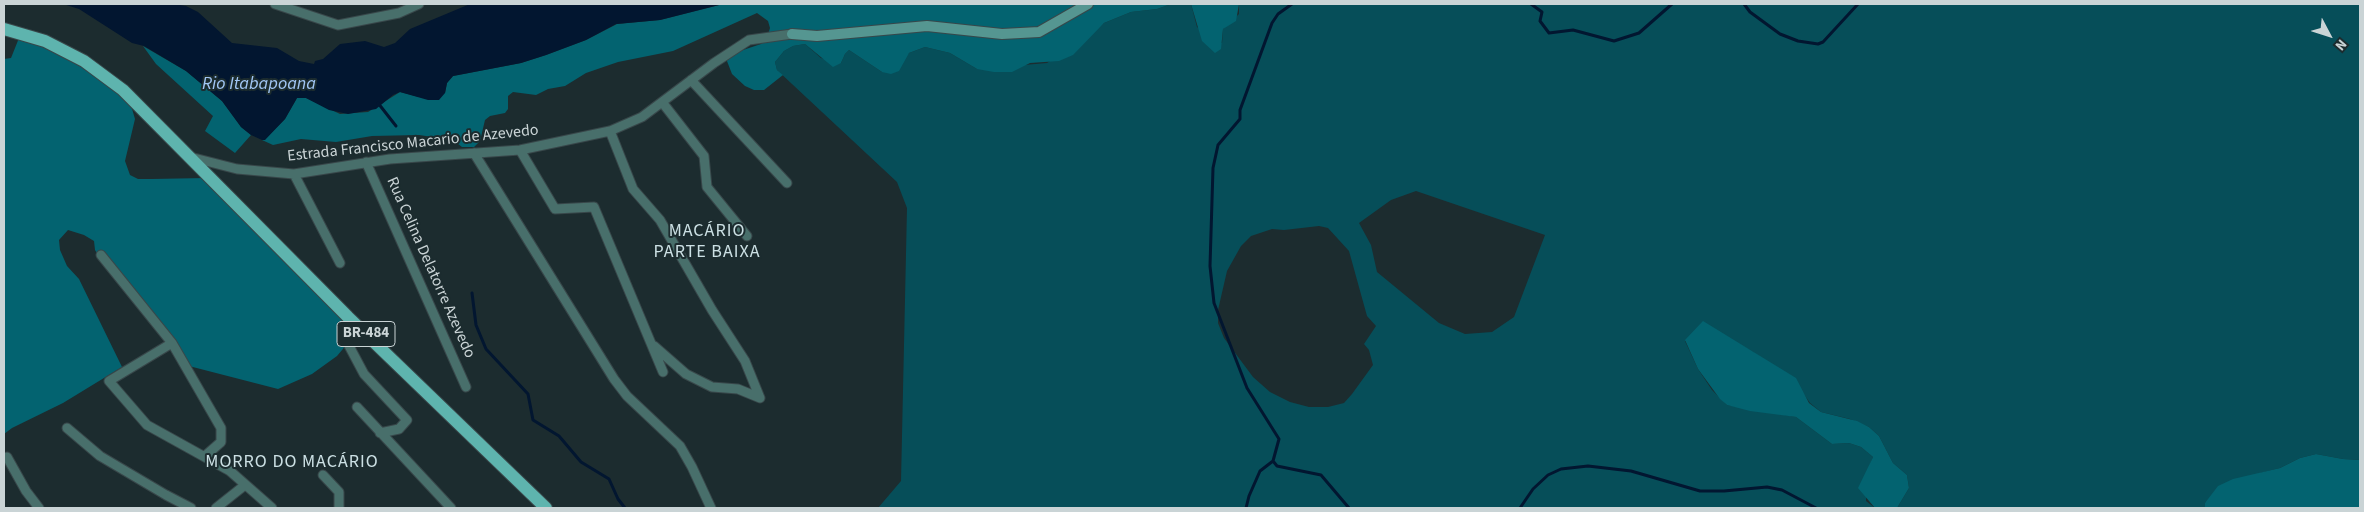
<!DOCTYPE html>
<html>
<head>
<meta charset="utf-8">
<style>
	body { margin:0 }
	#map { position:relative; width:2364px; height:512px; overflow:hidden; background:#1c2c2f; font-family:"Source Sans 3",sans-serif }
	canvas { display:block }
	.frame { position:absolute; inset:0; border:5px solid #cad4d6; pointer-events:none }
	.north { position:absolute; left:2304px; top:10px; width:50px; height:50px; -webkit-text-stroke:4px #1c2c2f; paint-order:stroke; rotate:130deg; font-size:14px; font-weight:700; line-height:20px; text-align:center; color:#cad4d6 }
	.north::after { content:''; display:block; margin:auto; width:18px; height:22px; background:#cad4d6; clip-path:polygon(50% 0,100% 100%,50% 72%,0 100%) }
</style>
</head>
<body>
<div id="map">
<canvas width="2364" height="512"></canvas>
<div class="frame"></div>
<div class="north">N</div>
</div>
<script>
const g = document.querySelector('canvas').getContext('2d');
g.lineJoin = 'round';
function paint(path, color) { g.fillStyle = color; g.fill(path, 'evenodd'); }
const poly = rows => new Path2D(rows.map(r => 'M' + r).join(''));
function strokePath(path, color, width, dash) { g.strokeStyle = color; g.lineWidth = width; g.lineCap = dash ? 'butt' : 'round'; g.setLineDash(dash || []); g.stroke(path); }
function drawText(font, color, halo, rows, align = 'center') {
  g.font = font + ' "Source Sans 3",sans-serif'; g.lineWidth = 4; g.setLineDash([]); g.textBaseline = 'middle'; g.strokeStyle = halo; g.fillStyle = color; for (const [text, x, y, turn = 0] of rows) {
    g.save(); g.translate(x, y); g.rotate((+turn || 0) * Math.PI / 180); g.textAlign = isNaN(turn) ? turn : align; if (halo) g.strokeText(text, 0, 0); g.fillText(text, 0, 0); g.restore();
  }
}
paint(poly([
	[1171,4,1191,4,1197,27,1222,43,1223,29,1239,14,1239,4,2360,4,2360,460,2343,459,2316,454,2300,458,2280,468,2260,473,2205,503,2205,508,1897,508,1909,488,1907,475,1893,463,1879,436,1869,427,1850,419,1821,412,1810,403,1803,393,1753,352,1737,343,1685,341,1698,369,1712,390,1727,405,1796,417,1832,444,1849,443,1861,447,1873,457,1867,472,1866,501,1875,508,878,508,901,481,907,208,897,182,777,70,775,62,784,51,793,46,805,44,821,58,841,63,845,54,849,50,882,72,909,53,925,47,950,53,977,69,1047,63,1090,35,1104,23,1131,12,1157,9],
	[1416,191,1545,235,1514,317,1492,332,1465,334,1439,323,1377,272,1371,245,1359,223,1391,200],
	[1319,226,1328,228,1349,251,1367,316,1376,326,1364,344,1369,350,1373,365,1352,394,1344,403,1328,407,1309,407,1290,402,1270,392,1253,377,1224,338,1218,323,1218,310,1227,271,1241,246,1251,236,1272,229,1284,230]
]), '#064e59');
paint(poly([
	[723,4,1171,4,1157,9,1131,12,1104,23,1073,55,1059,61,1030,63,1012,72,994,72,977,69,950,53,925,47,909,53,899,71,891,74,882,72,849,50,845,54,841,63,833,67,805,44,793,46,784,51,775,62,777,70,783,75,764,90,754,90,745,86,732,74,725,56,761,44,767,38,770,28,768,21,757,13,673,51,618,62,586,73,565,86,548,89,536,95,513,92,508,96,508,109,505,113,490,116,485,120,480,141,474,147,462,147,453,140,419,135,372,136,336,142,301,139,273,145,262,140,265,139,285,119,297,98,306,98,340,114,368,112,400,92,419,97,445,93,447,83,453,76,521,63,546,55,586,40,617,24,660,20],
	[1191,4,1239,4,1236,21,1223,29,1221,49,1215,53,1202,41],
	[21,33,65,56,128,95,135,119,125,161,130,175,138,179,151,179,206,178,352,328,353,337,337,356,312,374,278,389,185,365,103,264,95,250,94,241,84,235,68,230,59,240,60,250,67,266,79,279,122,367,63,403,12,428,4,434,4,59,11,58],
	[143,46,186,71,222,101,241,127,251,135,235,153,205,131,213,116,156,64],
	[1703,321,1796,378,1809,403,1821,412,1857,421,1869,427,1879,436,1893,463,1907,475,1909,488,1897,508,1875,508,1858,488,1873,457,1861,447,1849,443,1832,444,1796,417,1750,411,1727,405,1720,399,1698,369,1685,340],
	[2316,454,2343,459,2360,460,2360,508,2205,508,2205,503,2218,486,2233,479,2280,468,2300,458]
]), '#036370');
paint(poly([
	[63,4,174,4,186,6,198,12,232,43,277,48,299,61,314,64,315,61,323,59,340,44,365,41,384,47,395,43,410,29,470,4,723,4,660,20,616,24,586,40,546,55,521,63,453,76,447,83,445,93,439,100,428,100,400,92,393,95,376,109,348,114,329,110,306,98,297,98,285,119,265,140,262,140,251,135,241,127,222,101,186,71,144,46,132,43,79,9]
]), '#021630');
strokePath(poly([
	[1531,4,1542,12,1540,21,1549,33,1573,30,1614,41,1639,33,1672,4],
	[1744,4,1750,12,1780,34,1798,41,1818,44,1823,42,1858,4],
	[378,103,396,126],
	[472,293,476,325,486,349,528,394,533,420,559,436,581,462,609,479,618,499,625,508],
	[1273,461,1277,466,1321,475,1349,508],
	[1246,508,1249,496,1260,471,1273,461,1279,439,1247,388,1214,303,1210,266,1213,168,1218,145,1240,119,1240,110,1272,23,1278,14,1292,4],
	[1520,508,1533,489,1548,475,1561,469,1588,466,1631,471,1700,491,1724,491,1767,487,1782,490,1816,508]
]), '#021630', 3);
const street = poly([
	[275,4,338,25,399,13,419,4],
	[691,80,787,183],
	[662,102,704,156,707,187,747,236],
	[610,131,633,189,660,220,712,310,745,361,760,398],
	[520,150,555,209,594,207,663,372],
	[474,153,614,379,627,396,680,446,692,467,711,508],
	[190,157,237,169,294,174,390,159,520,150,610,131,642,117,714,63,749,40,792,34],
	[366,162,466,387],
	[294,174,340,263],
	[101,255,172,343,221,428,221,442,205,456],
	[348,317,347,342,364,374,407,420,399,429,380,433],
	[172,343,109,381,147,425,230,471,272,508],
	[654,346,686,374,712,387,738,389,760,398],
	[357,407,451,508],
	[67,428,100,456,166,495,191,508],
	[7,457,26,491,39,508],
	[323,475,339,492,339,508],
	[216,508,245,485]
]);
const secondary = poly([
	[792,34,817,36,927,26,1002,34,1039,32,1088,4]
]);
const primary = poly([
	[4,29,45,41,84,61,123,90,348,317,546,508]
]);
strokePath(street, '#38474a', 11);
strokePath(secondary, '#38474a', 12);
strokePath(primary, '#38474a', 14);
strokePath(street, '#486f6b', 9);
strokePath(secondary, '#559691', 10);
strokePath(primary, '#5eb4ae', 12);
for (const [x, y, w] of [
	[366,334,58]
]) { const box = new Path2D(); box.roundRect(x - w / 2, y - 12.5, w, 25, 4); g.fillStyle = '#1c2c2f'; g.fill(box); strokePath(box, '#cad4d6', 1); }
drawText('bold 15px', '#cad4d6', null, [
	["BR-484",366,334]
]);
drawText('16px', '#cad4d6', '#1c2c2f', [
	["Estrada Francisco Macario de Azevedo",413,144,-6],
	["Rua Celina Delatorre Azevedo",430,268,66]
]);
drawText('italic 18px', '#a1c6f4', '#1c2c2f', [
	["Rio Itabapoana",259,85]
]);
g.letterSpacing = '1px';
drawText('18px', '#cce0e4', '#1c2c2f', [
	["MACÁRIO",707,232],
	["PARTE BAIXA",707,253],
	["MORRO DO MACÁRIO",292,463]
]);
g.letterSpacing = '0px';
</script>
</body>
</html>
